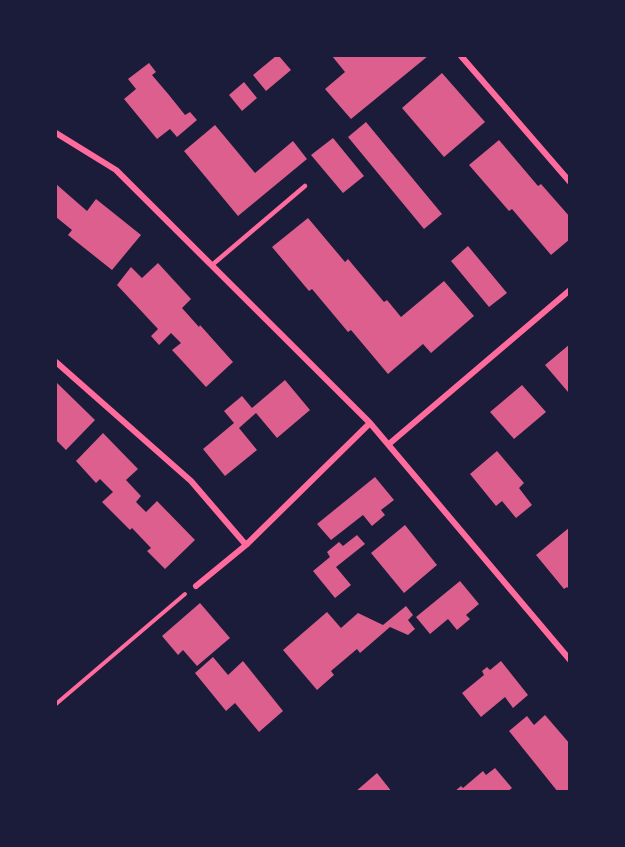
<!DOCTYPE html>
<html>
<head>
<meta charset="utf-8">
<style>
	body { margin:0 }
	#map { position:relative; width:625px; height:847px; overflow:hidden; background:#1b1b3a; font-family:Mulish,sans-serif }
	canvas { display:block }
	.frame { position:absolute; inset:0; border:57px solid #1b1b3a; pointer-events:none }
</style>
</head>
<body>
<div id="map">
<canvas width="625" height="847"></canvas>
<div class="frame"></div>
</div>
<script>
const g = document.querySelector('canvas').getContext('2d');
g.lineJoin = 'round';
function paint(path, color) { g.fillStyle = color; g.fill(path, 'evenodd'); }
const poly = rows => new Path2D(rows.map(r => 'M' + r).join(''));
function strokePath(path, color, width, dash) { g.strokeStyle = color; g.lineWidth = width; g.lineCap = dash ? 'butt' : 'round'; g.setLineDash(dash || []); g.stroke(path); }
paint(poly([
	[276,56,279,56,291,70,266,91,253,75],
	[332,56,428,56,351,119,325,89,345,72],
	[149,63,156,72,152,75,169,95,185,115,190,112,197,120,177,137,170,129,157,139,124,99,136,89,128,79],
	[442,73,485,122,444,157,402,108],
	[244,82,257,98,242,111,229,95],
	[366,122,442,214,424,229,348,137],
	[215,125,255,173,293,141,307,159,238,216,184,151],
	[333,138,364,176,343,193,311,155],
	[499,140,538,186,541,184,570,217,570,239,551,255,512,209,509,211,469,165],
	[56,184,87,211,96,199,141,235,112,270,68,235,72,230,56,217],
	[308,218,345,262,348,259,384,302,387,300,401,317,444,281,474,316,431,353,423,344,388,374,351,330,348,332,312,289,309,291,272,247],
	[468,246,507,293,489,307,451,261],
	[158,263,191,299,182,308,199,327,200,325,233,362,206,387,172,350,181,343,171,333,159,345,151,336,158,329,117,285,131,267,142,278],
	[570,344,570,391,568,392,545,365],
	[285,380,310,410,277,438,256,413,239,428,257,450,225,476,203,449,234,423,224,411,242,396,252,408],
	[56,382,95,420,66,450,56,440],
	[522,385,546,412,514,439,490,412],
	[103,433,138,469,126,480,141,496,136,502,146,512,157,501,195,540,165,569,147,551,151,548,132,528,130,530,102,502,113,492,100,479,96,483,76,461],
	[497,451,524,483,519,488,532,505,516,518,502,501,496,506,470,474],
	[375,477,394,500,381,510,385,515,372,526,363,515,331,540,317,524],
	[405,525,437,565,404,593,371,553],
	[570,527,570,590,567,587,564,589,536,555],
	[357,535,365,544,336,567,351,585,335,598,313,571,330,557,327,552,339,542,343,546],
	[460,581,479,604,466,615,470,619,457,630,448,619,430,634,416,617],
	[200,603,230,638,197,666,183,650,178,655,162,636],
	[406,606,413,615,408,620,415,629,408,635,390,627,360,653,357,649,331,671,334,675,317,690,283,650,327,612,341,628,358,613,383,625],
	[213,657,228,675,243,661,283,711,259,732,235,703,226,711,195,673],
	[501,661,528,695,513,708,505,697,481,717,462,693,484,675,482,671,487,667,490,670],
	[545,715,570,744,570,792,558,792,509,731,527,716,534,725],
	[495,768,512,788,507,792,454,792,461,786,463,788,483,771,486,775],
	[377,773,392,792,355,792]
]), '#dd5f8e');
strokePath(poly([
	[56,704,185,594]
]), '#ff6b9d', 4);
strokePath(poly([
	[212,265,305,186]
]), '#ff6b9d', 4.5);
strokePath(poly([
	[461,56,570,182],
	[56,133,116,170,370,423,570,660],
	[56,362,191,481,246,545],
	[389,444,570,290],
	[196,586,246,545,370,423]
]), '#ff6b9d', 6);
</script>
</body>
</html>
